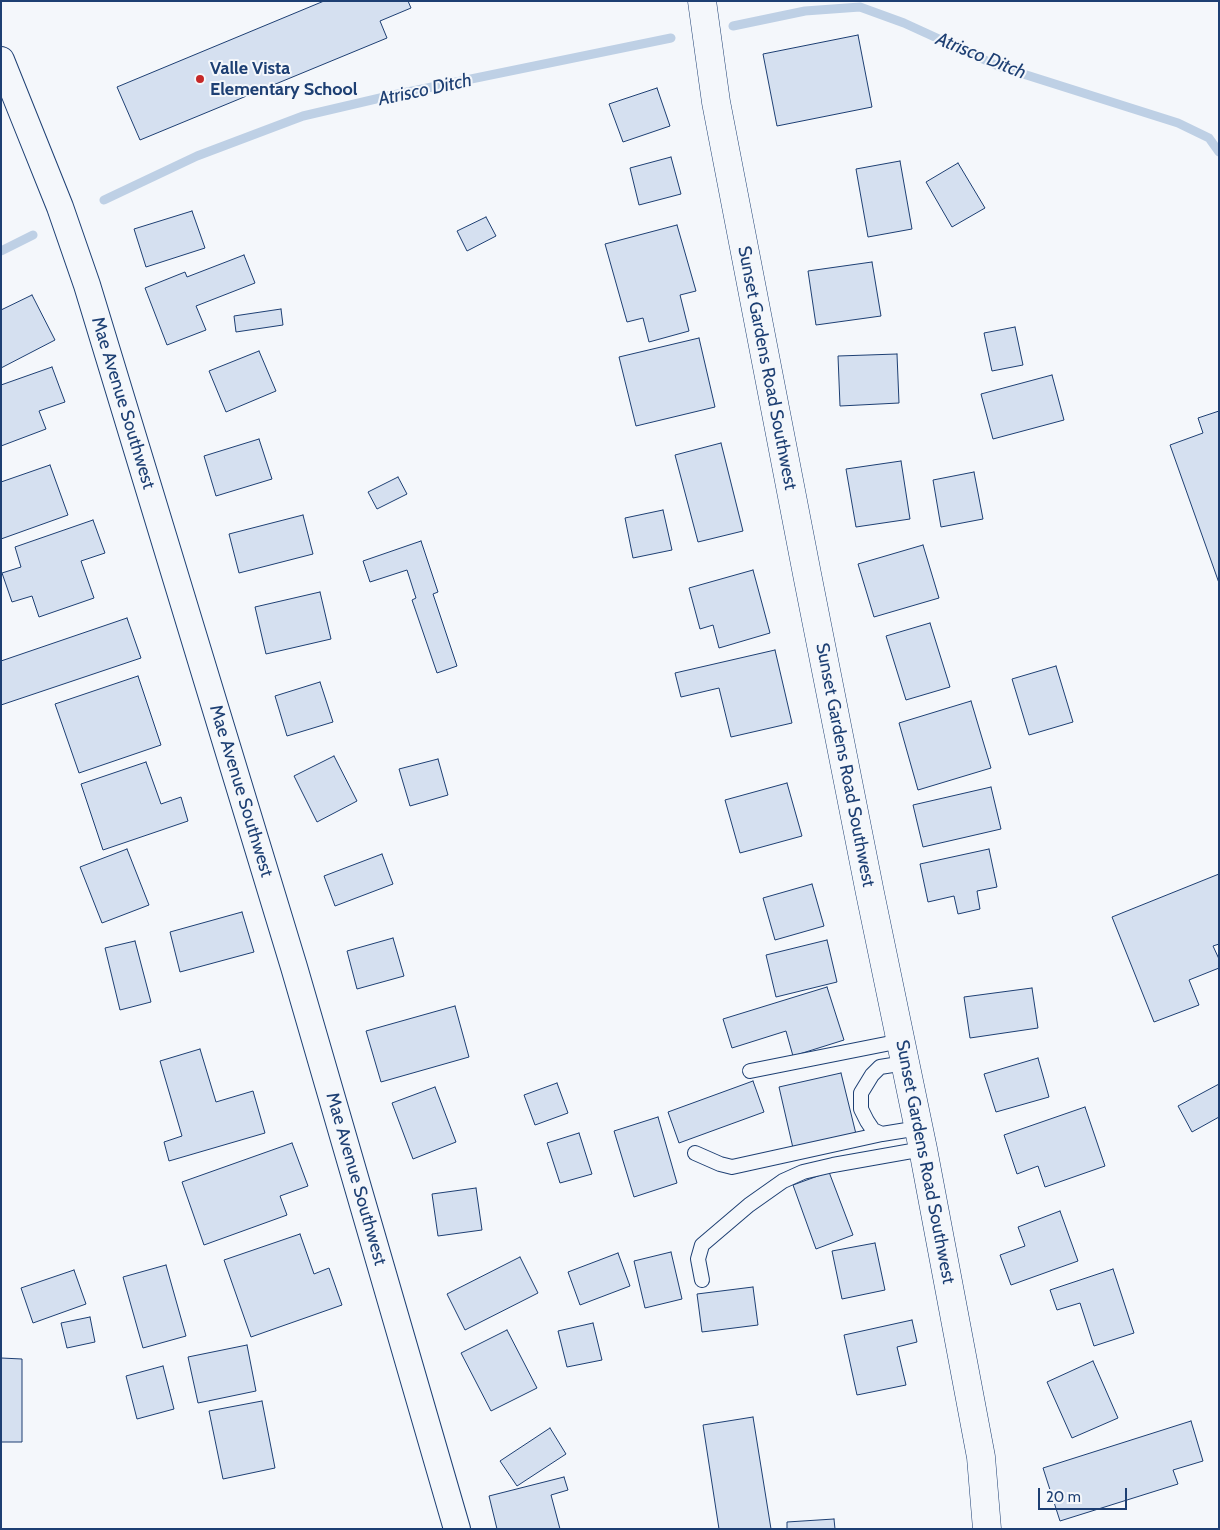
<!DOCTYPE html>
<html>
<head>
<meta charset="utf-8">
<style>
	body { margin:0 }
	#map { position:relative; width:1220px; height:1530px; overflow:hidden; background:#f4f7fb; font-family:Cabin,sans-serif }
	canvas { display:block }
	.frame { position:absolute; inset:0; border:2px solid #1d3f73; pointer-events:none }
	.scale { position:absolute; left:1038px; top:1488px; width:89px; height:22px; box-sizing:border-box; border:2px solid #1d3f73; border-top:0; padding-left:6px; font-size:15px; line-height:18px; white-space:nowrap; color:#1d3f73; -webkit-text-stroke:4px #f4f7fb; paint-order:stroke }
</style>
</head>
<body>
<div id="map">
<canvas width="1220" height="1530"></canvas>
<div class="frame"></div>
<div class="scale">20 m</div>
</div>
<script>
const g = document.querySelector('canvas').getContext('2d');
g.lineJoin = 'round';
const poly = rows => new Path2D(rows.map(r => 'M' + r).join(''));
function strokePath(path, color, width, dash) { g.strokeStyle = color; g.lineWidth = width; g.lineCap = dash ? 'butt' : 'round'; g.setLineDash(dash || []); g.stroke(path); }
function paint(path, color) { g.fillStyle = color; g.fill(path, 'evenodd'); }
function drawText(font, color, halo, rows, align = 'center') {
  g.font = font + ' Cabin,sans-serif'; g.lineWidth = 4; g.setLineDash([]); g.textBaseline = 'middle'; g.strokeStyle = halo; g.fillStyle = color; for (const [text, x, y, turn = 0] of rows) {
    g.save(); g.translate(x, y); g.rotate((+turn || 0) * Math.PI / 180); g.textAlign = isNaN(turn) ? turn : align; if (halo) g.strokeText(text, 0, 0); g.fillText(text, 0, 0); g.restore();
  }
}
strokePath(poly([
	[733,26,805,11,860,7,904,23,998,66,1178,123,1209,138,1219,152],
	[104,200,197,156,303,116,393,95,671,38],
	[1,251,33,235]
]), '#bed0e5', 9);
const building = poly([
	[324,1,408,1,411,8,380,21,387,38,140,140,117,87,324,1],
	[858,35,872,107,777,126,763,54,858,35],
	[657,88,670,126,623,142,609,104,657,88],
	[671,157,681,194,639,205,630,168,671,157],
	[900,161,912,229,868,237,856,169,900,161],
	[958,163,985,208,952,227,926,182,958,163],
	[192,211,205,248,146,267,134,229,192,211],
	[486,217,496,236,467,251,457,231,486,217],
	[677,225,696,291,680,295,689,331,649,342,643,318,627,322,605,244,677,225],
	[244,255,255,283,196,306,206,330,167,345,145,288,185,272,187,277,244,255],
	[872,262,881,316,816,325,808,271,872,262],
	[32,295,55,340,1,368,1,310,32,295],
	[281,309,283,325,236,332,234,316,281,309],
	[1015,327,1023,365,992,371,984,333,1015,327],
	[699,338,715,407,636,426,619,357,699,338],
	[259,351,276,391,226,412,209,371,259,351],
	[897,354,899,403,840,406,838,356,897,354],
	[52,367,65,402,39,411,46,429,1,446,1,385,52,367],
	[1052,375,1064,420,993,439,981,394,1052,375],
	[1219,411,1219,583,1170,445,1203,433,1198,418,1219,411],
	[259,439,272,479,216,496,204,456,259,439],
	[721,443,743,531,698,542,675,455,721,443],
	[901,461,910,519,856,527,846,469,901,461],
	[50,465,68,515,1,539,1,482,50,465],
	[974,472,983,519,941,527,933,480,974,472],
	[398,477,407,494,377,509,368,492,398,477],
	[663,510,672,550,633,558,625,518,663,510],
	[303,515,313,554,239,573,229,534,303,515],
	[93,520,105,553,81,561,94,598,39,617,32,596,12,602,2,573,21,567,15,547,93,520],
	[421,541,438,592,433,594,457,666,437,673,412,600,416,598,407,570,370,582,363,561,421,541],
	[923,545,939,598,874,617,858,564,923,545],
	[753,570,770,633,719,648,713,625,700,629,689,588,753,570],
	[320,592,331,639,266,654,255,607,320,592],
	[127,618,141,658,1,705,1,661,127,618],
	[930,623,950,687,906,700,886,636,930,623],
	[775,650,792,723,731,737,719,688,681,697,675,673,775,650],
	[1056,666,1073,722,1029,735,1012,679,1056,666],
	[138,676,161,745,79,773,55,704,138,676],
	[320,682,333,722,287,736,275,696,320,682],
	[971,701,991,768,918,790,899,723,971,701],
	[334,756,357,801,317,822,294,776,334,756],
	[438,759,448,795,410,806,399,769,438,759],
	[146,762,161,804,181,797,188,821,103,850,81,784,146,762],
	[787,783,802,836,740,853,725,800,787,783],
	[991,787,1001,829,923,847,913,805,991,787],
	[127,849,149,905,102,923,80,867,127,849],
	[989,849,997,887,977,891,980,909,958,914,954,896,928,902,920,864,989,849],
	[382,854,393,884,335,906,324,876,382,854],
	[1219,874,1219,944,1213,946,1219,959,1219,968,1189,980,1199,1005,1154,1022,1112,917,1219,874],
	[812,884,824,926,775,940,763,898,812,884],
	[242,912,254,952,180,972,170,932,242,912],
	[393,938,404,976,357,989,347,951,393,938],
	[827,940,837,982,776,997,766,955,827,940],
	[135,941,151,1002,120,1010,105,948,135,941],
	[827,987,844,1040,793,1056,786,1031,732,1048,723,1019,827,987],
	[1032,988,1038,1028,970,1038,964,997,1032,988],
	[455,1006,469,1057,381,1082,366,1031,455,1006],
	[200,1049,216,1102,253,1091,265,1133,169,1161,164,1142,182,1136,160,1061,200,1049],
	[1038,1058,1049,1097,996,1112,984,1074,1038,1058],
	[841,1073,856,1134,793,1148,779,1087,841,1073],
	[753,1081,764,1112,679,1143,668,1112,753,1081],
	[557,1083,568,1113,535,1125,524,1095,557,1083],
	[1219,1084,1219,1117,1192,1132,1178,1106,1219,1084],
	[435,1087,456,1142,413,1159,392,1103,435,1087],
	[1085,1107,1105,1166,1045,1187,1038,1166,1017,1174,1004,1135,1085,1107],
	[658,1117,677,1183,634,1197,614,1131,658,1117],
	[579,1133,592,1174,560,1183,547,1143,579,1133],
	[292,1143,308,1186,280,1196,287,1215,204,1245,182,1182,292,1143],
	[829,1172,853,1235,816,1249,793,1185,829,1172],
	[476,1188,482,1230,438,1236,432,1194,476,1188],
	[1060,1211,1078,1261,1011,1285,1000,1255,1025,1246,1018,1227,1060,1211],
	[300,1234,314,1274,329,1268,342,1305,251,1337,224,1260,300,1234],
	[875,1243,885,1290,842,1299,832,1251,875,1243],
	[671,1252,682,1299,645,1308,634,1261,671,1252],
	[618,1253,630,1286,580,1305,568,1272,618,1253],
	[520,1257,538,1293,465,1330,447,1294,520,1257],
	[166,1265,186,1336,143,1348,123,1277,166,1265],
	[1113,1269,1134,1333,1094,1346,1080,1303,1057,1310,1050,1290,1113,1269],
	[74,1270,86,1304,33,1323,21,1288,74,1270],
	[753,1287,758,1325,702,1332,697,1294,753,1287],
	[90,1317,95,1342,67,1348,61,1323,90,1317],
	[912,1320,917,1342,897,1347,906,1385,857,1395,844,1335,912,1320],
	[593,1323,602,1360,567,1367,558,1331,593,1323],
	[507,1330,537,1388,491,1411,461,1353,507,1330],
	[247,1345,256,1391,198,1403,188,1357,247,1345],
	[1,1358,22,1359,22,1442,1,1442,1,1358],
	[1093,1361,1118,1418,1072,1438,1047,1382,1093,1361],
	[163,1366,174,1409,137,1419,126,1376,163,1366],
	[262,1401,275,1468,223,1479,209,1411,262,1401],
	[753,1417,771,1529,719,1529,703,1425,753,1417],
	[1191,1421,1203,1461,1173,1470,1178,1484,1060,1521,1043,1468,1191,1421],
	[550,1428,566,1454,517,1486,500,1461,550,1428],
	[564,1477,568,1490,551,1495,560,1529,497,1529,489,1496,564,1477],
	[834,1519,835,1529,787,1529,787,1522,834,1519]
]);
paint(building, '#d5e0f0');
strokePath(building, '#1d3f73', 1);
const service = poly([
	[905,1063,880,1067,872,1075,861,1093,861,1109,867,1121,873,1130,882,1134,919,1128],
	[750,1071,901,1041],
	[695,1153,720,1164,732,1167,882,1134],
	[702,1280,698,1259,702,1245,749,1205,783,1181,803,1172,833,1165,923,1149]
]);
const minor = poly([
	[1,60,60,207,87,285,294,967,457,1529]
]);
const tertiary = poly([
	[702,1,716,102,807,574,870,893,923,1149,981,1457,987,1529]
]);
strokePath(service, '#1d3f73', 16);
strokePath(minor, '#1d3f73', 28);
strokePath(tertiary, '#1d3f73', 29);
strokePath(service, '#f4f7fb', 14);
strokePath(minor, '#f4f7fb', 26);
strokePath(tertiary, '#f4f7fb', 28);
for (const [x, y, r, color] of [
	[200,79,5,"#c62828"]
]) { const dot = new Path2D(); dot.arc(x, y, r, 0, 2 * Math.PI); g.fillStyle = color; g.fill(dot); strokePath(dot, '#f4f7fb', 2); }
drawText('bold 18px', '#1d3f73', '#f4f7fb', [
	["Valle Vista",210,69],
	["Elementary School",210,90]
], 'left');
drawText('18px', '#1d3f73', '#f4f7fb', [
	["Sunset Gardens Road Southwest",767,368,79],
	["Mae Avenue Southwest",123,403,73],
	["Sunset Gardens Road Southwest",845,765,79],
	["Mae Avenue Southwest",241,791,73],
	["Sunset Gardens Road Southwest",925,1162,79],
	["Mae Avenue Southwest",356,1179,74]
]);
drawText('italic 19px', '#1d3f73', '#f4f7fb', [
	["Atrisco Ditch",981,56,22],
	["Atrisco Ditch",425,90,-12]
]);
</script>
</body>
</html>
